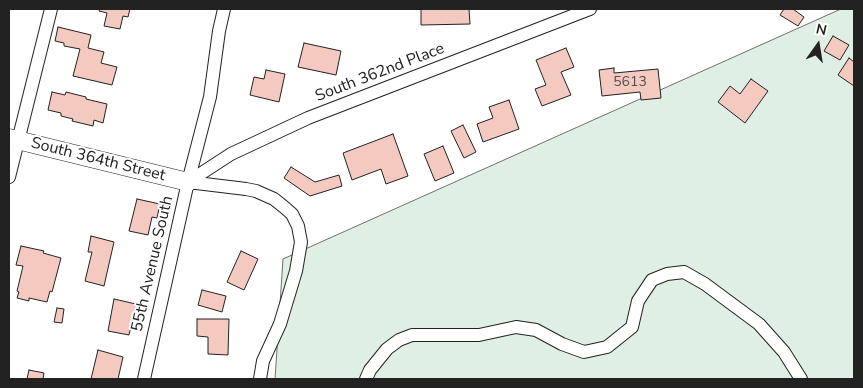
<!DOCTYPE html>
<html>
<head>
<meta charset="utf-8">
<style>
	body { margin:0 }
	#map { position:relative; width:863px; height:388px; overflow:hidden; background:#fff; font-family:"Nunito Sans",sans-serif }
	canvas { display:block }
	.frame { position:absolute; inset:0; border:10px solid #222; pointer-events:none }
	.north { position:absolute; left:793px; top:20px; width:50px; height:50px; -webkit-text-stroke:4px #fff; paint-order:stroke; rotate:13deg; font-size:14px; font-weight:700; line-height:20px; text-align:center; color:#222 }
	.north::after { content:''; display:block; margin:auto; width:18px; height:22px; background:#222; clip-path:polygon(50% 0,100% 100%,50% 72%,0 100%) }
</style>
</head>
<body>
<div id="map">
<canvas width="863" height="388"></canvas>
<div class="frame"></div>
<div class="north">N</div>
</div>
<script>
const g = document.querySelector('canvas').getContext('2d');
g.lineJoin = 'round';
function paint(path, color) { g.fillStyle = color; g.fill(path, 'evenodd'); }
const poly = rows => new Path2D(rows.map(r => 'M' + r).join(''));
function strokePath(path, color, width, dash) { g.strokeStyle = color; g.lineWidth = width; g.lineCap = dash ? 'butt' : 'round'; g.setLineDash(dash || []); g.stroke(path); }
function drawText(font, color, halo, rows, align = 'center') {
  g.font = font + ' "Nunito Sans",sans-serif'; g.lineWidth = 4; g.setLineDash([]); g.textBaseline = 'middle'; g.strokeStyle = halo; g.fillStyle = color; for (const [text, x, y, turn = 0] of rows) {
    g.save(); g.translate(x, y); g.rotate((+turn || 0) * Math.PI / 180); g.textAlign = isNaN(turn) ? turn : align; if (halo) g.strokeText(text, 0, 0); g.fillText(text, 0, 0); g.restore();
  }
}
const green = poly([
	[841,9,854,9,854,379,275,379,283,259,841,9]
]);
paint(green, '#e0efe3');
strokePath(green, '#6f6f6f', 1);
const building = poly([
	[100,9,130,9,128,17,123,16,120,29,104,26,107,13,99,11,100,9],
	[421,9,469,9,470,24,421,25,421,9],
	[784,9,793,9,804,17,798,26,780,15,784,9],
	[58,27,91,35,88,48,104,52,101,63,117,67,112,85,73,76,80,49,64,46,64,43,55,41,58,27],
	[833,36,849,45,840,60,824,51,833,36],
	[304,43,341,51,336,75,298,67,304,43],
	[566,48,574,67,561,72,571,95,542,106,535,89,546,85,536,60,566,48],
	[849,58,854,62,854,86,838,75,849,58],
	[614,68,614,73,658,69,661,98,641,100,640,92,602,96,599,70,614,68],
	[266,70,285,74,279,102,250,95,254,77,264,79,266,70],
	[751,79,768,91,745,123,718,102,730,86,740,94,751,79],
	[52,92,65,95,66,92,86,97,86,99,107,104,103,123,94,120,93,126,72,121,73,119,61,116,61,113,48,110,52,92],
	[509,100,519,129,483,142,477,124,493,118,489,107,509,100],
	[463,125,476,152,464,158,451,131,463,125],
	[393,134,408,176,386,184,381,169,352,180,343,153,393,134],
	[443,146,454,173,435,181,424,154,443,146],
	[291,167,315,182,339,175,342,186,310,196,284,178,291,167],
	[137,199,160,204,157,218,152,217,148,235,129,231,137,199],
	[91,236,114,242,104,286,85,281,92,252,88,252,91,236],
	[21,246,44,251,43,253,61,258,52,292,50,291,47,302,29,298,29,301,17,298,19,292,17,291,23,266,16,265,21,246],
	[241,251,258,259,244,290,227,282,241,251],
	[202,290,226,296,222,312,198,305,202,290],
	[114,299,136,304,129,335,108,331,114,299],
	[57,308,64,309,62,323,54,322,57,308],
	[197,319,229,319,228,355,208,354,208,337,197,336,197,319],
	[98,350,123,357,118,379,91,379,98,350],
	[29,370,44,373,43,379,27,379,29,370]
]);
paint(building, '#f3c9c0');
strokePath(building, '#222', 1);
const street = poly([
	[9,177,51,9],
	[188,182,231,154,308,118,590,9],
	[188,182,246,189,256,191,274,199,284,207,292,214,298,226,301,242,296,271,280,324,263,361,260,379],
	[144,379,188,182,210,97,219,31,224,9],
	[366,379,370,370,387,349,399,340,412,335,479,335,516,327,536,330,562,344,584,352,607,347,632,327,638,301,652,280,667,274,684,272,705,284,759,324,784,352,801,379]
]);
const secondary = poly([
	[9,138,188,182]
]);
strokePath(street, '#222', 14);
strokePath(secondary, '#222', 19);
strokePath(street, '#fff', 12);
strokePath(secondary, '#fff', 18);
drawText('14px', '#564c4a', null, [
	["5613",630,83]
]);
drawText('16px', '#222', '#fff', [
	["South 362nd Place",380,73,-21],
	["South 364th Street",98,160,14],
	["55th Avenue South",153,264,-77]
]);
</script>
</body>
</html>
